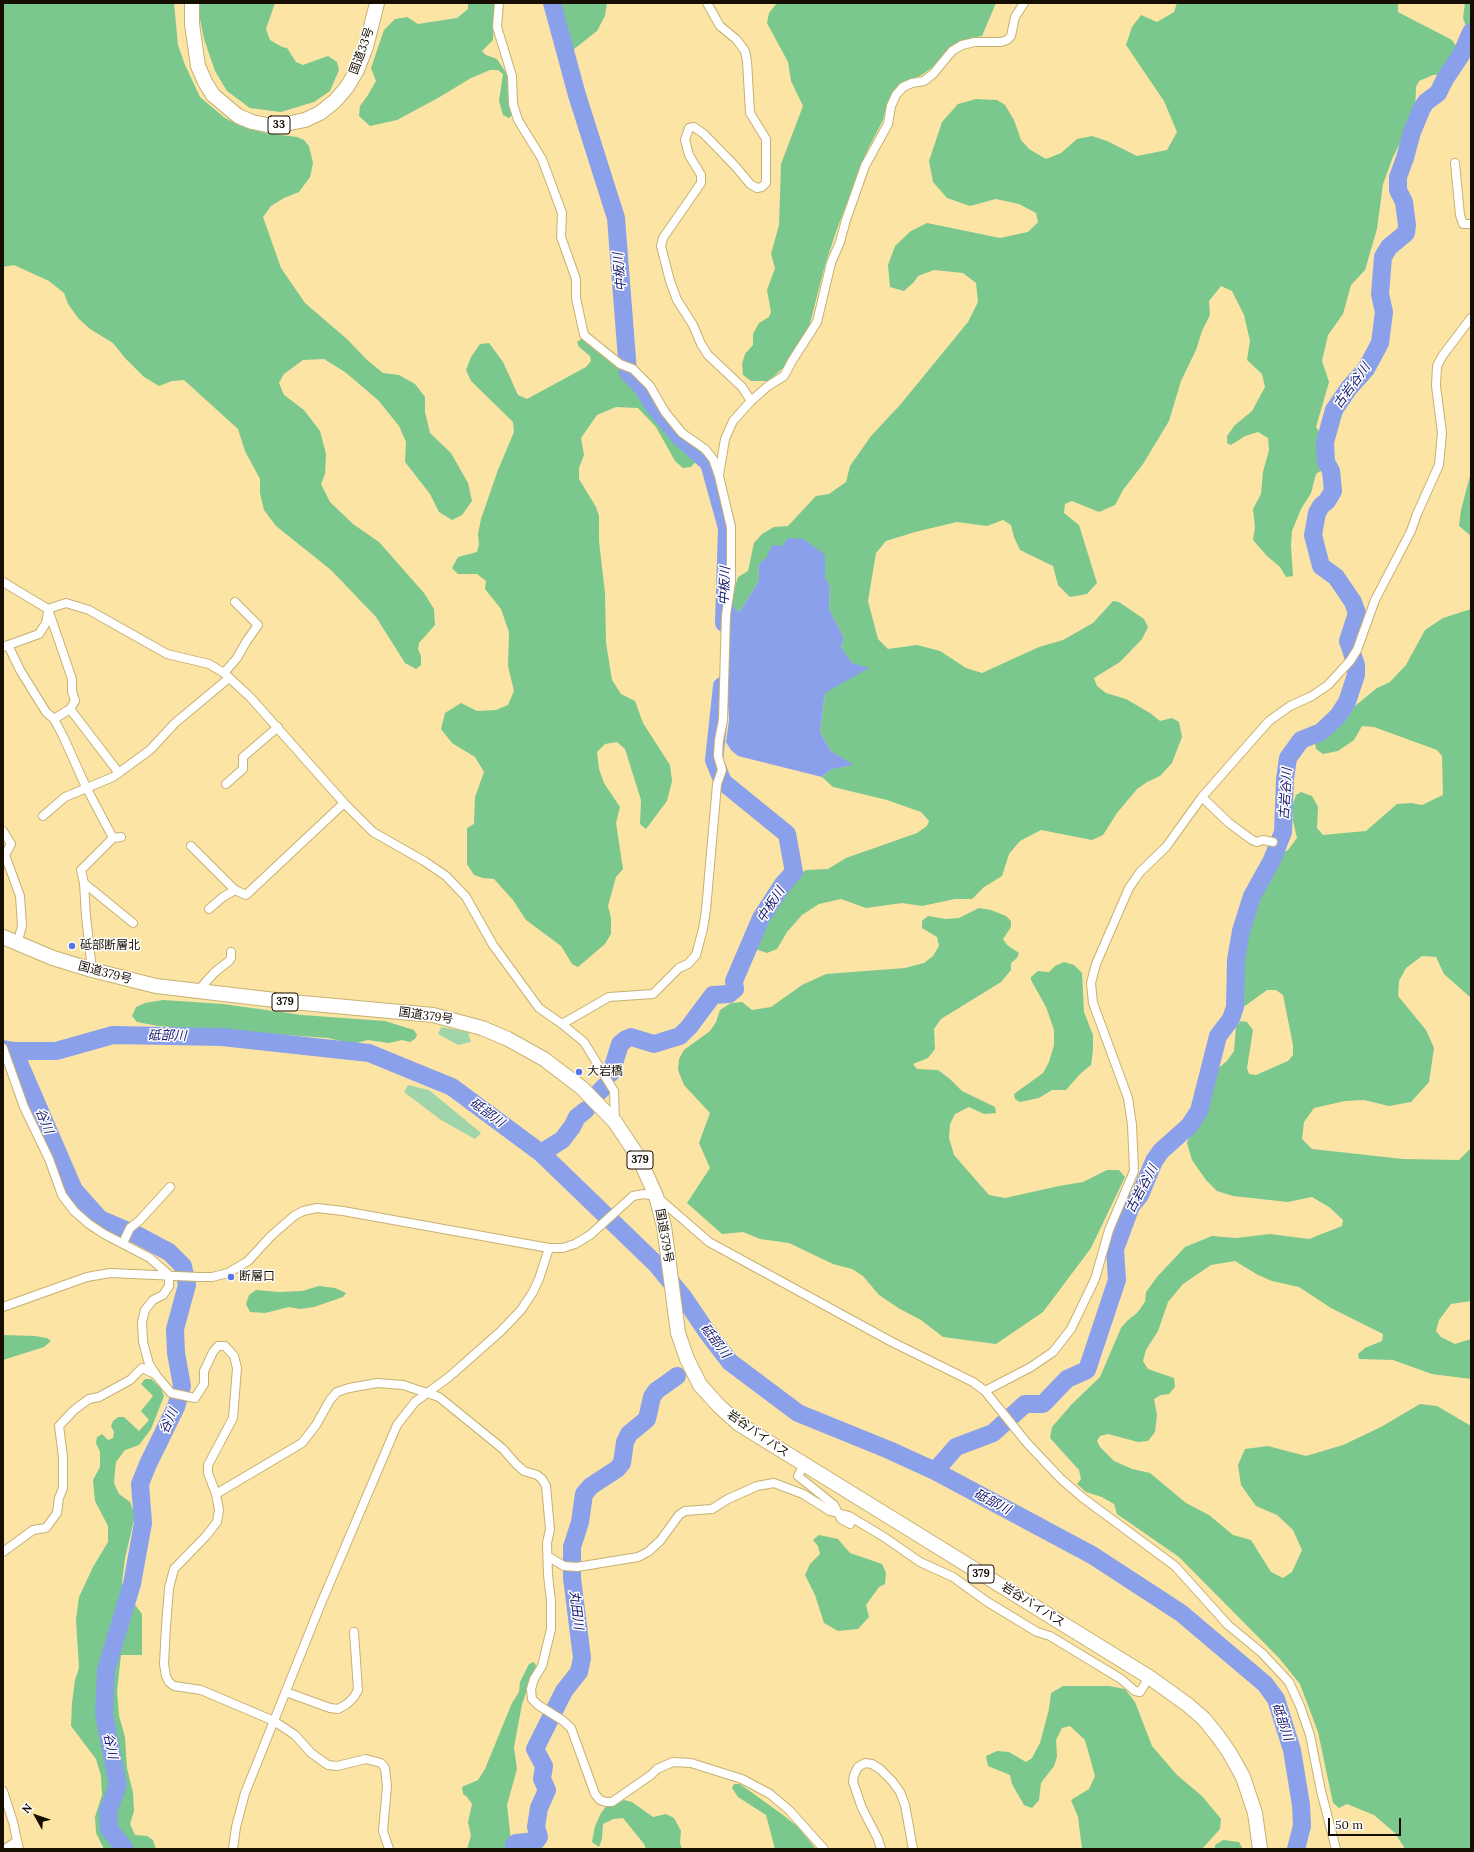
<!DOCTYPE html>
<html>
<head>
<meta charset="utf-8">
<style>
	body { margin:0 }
	#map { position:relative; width:1474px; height:1852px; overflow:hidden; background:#fbe4a4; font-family:Lora,serif }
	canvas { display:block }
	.frame { position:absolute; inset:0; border:4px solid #160e00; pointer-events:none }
	.north { position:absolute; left:16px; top:1796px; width:40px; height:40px; -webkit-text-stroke:3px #fff; paint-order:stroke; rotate:310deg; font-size:11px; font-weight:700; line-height:16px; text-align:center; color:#160e00 }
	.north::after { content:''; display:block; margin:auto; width:14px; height:18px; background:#160e00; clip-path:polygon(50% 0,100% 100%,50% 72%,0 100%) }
	.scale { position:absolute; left:1328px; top:1818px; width:73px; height:18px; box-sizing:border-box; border:2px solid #160e00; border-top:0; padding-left:5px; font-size:12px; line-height:14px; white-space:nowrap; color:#160e00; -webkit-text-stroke:3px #fff; paint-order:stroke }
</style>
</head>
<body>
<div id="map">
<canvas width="1474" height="1852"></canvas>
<div class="frame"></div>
<div class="north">N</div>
<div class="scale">50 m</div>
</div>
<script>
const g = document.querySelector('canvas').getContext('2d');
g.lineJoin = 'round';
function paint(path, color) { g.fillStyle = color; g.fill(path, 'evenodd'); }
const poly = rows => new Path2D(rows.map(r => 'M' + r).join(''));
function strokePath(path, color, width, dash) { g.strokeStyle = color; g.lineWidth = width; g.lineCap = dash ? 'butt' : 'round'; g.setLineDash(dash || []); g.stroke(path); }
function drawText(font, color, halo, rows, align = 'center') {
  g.font = font + ' Lora,"Noto Sans JP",serif'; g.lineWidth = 3; g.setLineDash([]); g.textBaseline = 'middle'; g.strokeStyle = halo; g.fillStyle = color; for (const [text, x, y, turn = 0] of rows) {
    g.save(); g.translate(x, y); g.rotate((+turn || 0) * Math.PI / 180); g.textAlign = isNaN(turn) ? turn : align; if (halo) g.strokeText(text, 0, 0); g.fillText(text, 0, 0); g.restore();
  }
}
paint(poly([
	[441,1027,468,1032,471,1042,458,1045,438,1034],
	[408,1085,429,1090,481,1133,475,1139,441,1120,404,1092]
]), '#a0d5ac');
paint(poly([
	[3,3,174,3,178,45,185,65,200,97,225,118,241,126,265,133,297,137,304,140,309,146,313,163,310,177,299,192,284,198,271,206,263,217,281,268,305,303,348,340,366,359,383,373,399,375,415,384,425,397,425,412,430,433,451,453,468,483,472,501,462,515,452,520,439,512,430,494,405,462,406,442,399,426,378,400,345,372,324,359,303,360,284,374,279,383,284,395,304,410,320,431,326,454,325,474,321,484,330,502,353,524,379,542,424,593,434,609,435,625,419,643,418,649,421,656,421,665,416,669,405,663,376,617,331,570,276,526,264,510,260,493,260,479,245,451,238,429,184,380,172,381,159,386,144,377,125,358,113,343,90,329,78,318,68,304,64,293,49,281,14,265,3,267],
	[199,3,275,3,266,29,270,40,282,47,287,48,296,62,303,65,328,56,337,62,339,70,330,91,314,102,281,112,250,108,227,91,215,71,204,39,198,9],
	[468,3,495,3,493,40,482,51,486,55,497,59,508,76,508,100,512,115,509,118,503,115,499,101,503,74,498,70,490,70,471,78,438,98,397,120,370,126,359,116,360,106,368,95,376,81,371,68,384,30,395,19,407,17,418,24,457,18,468,9],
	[551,3,607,3,605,16,597,31,569,53,562,51,559,47,550,20],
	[777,3,996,3,982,36,971,38,953,47,936,65,920,76,903,82,896,89,887,103,883,120,866,153,837,229,825,265,807,335,784,367,769,381,751,381,743,375,742,364,745,354,753,345,753,334,759,323,769,317,771,312,767,290,775,268,771,254,779,225,781,164,803,106,791,81,788,62,767,23,769,13],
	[1177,3,1398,3,1398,12,1452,40,1458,49,1454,64,1445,74,1433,75,1419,81,1416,87,1415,113,1393,157,1383,184,1377,229,1365,270,1351,285,1343,314,1328,335,1322,361,1329,382,1316,427,1324,439,1322,452,1325,468,1316,474,1311,493,1301,509,1292,531,1291,546,1293,576,1286,577,1280,567,1267,556,1253,540,1255,527,1253,509,1261,494,1263,472,1269,450,1268,438,1258,432,1245,436,1231,445,1227,443,1227,436,1235,425,1252,411,1265,387,1262,374,1247,360,1250,341,1244,315,1232,291,1221,286,1209,301,1210,315,1202,331,1196,350,1181,381,1169,421,1143,464,1123,490,1115,505,1099,512,1072,501,1065,504,1064,513,1079,525,1097,583,1087,594,1070,597,1058,585,1053,566,1020,550,1014,537,1011,525,1003,520,987,526,957,522,915,532,886,541,876,553,868,601,878,639,888,649,917,645,940,651,966,668,982,673,1039,647,1063,640,1093,623,1113,601,1119,602,1144,619,1148,627,1142,639,1120,662,1094,678,1097,686,1106,693,1126,699,1150,713,1160,721,1172,718,1179,722,1182,737,1172,763,1160,776,1147,782,1137,789,1117,813,1103,835,1092,840,1041,830,1020,841,1009,854,1002,876,984,887,972,899,955,899,922,906,902,903,866,908,841,899,819,904,802,915,787,932,777,949,767,953,755,949,754,944,774,903,788,882,806,870,828,869,846,858,917,833,927,826,929,821,921,812,887,800,833,787,822,777,832,769,853,765,831,751,820,732,825,693,852,663,841,647,844,638,829,609,830,586,825,577,825,555,782,546,758,565,759,580,740,612,732,606,733,593,738,577,748,571,754,543,762,534,774,527,788,526,816,496,829,494,846,482,850,466,871,436,900,405,968,322,978,302,976,283,963,273,934,270,918,276,914,282,904,291,890,287,888,265,895,246,911,231,927,223,1000,238,1028,232,1038,222,1036,213,1019,204,996,199,970,206,947,198,933,182,929,161,942,122,958,104,976,99,997,100,1005,105,1014,120,1021,140,1029,149,1046,159,1061,153,1077,139,1092,136,1107,141,1137,156,1167,150,1177,132,1164,101,1126,45,1132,27,1141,15,1157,22,1174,12],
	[1465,3,1471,3,1471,51,1469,50,1470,37,1463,18],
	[583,338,623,371,629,383,646,399,674,435,695,454,698,459,691,467,683,468,675,461,656,427,638,408,616,407,597,415,581,438,584,455,579,468,579,479,596,507,599,516,599,541,605,593,606,643,612,680,621,694,635,701,643,723,670,765,672,781,667,801,646,829,640,824,641,800,625,749,617,742,605,744,597,752,599,769,604,783,620,807,616,823,623,869,616,877,608,906,611,918,611,934,605,944,578,967,572,964,561,946,526,920,513,900,494,879,483,878,474,875,467,864,467,828,474,824,475,797,484,772,475,757,452,743,441,729,445,713,461,703,477,711,496,710,508,705,514,691,508,666,509,632,501,609,485,589,486,581,477,574,458,574,452,568,458,557,477,552,479,544,478,534,481,519,498,470,514,432,513,422,471,381,466,370,471,357,480,344,489,343,503,362,518,395,527,399,586,367,591,361,590,356,579,347,577,342],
	[1471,472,1471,536,1459,526,1461,510],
	[1471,609,1471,998,1444,974,1436,957,1422,956,1406,968,1399,981,1398,996,1426,1030,1434,1048,1429,1082,1411,1102,1389,1106,1364,1100,1345,1101,1314,1108,1304,1122,1302,1139,1312,1149,1403,1159,1459,1160,1471,1148,1471,1301,1451,1304,1439,1320,1436,1331,1441,1337,1455,1344,1471,1339,1471,1379,1432,1374,1393,1360,1359,1359,1358,1354,1365,1348,1382,1341,1383,1334,1331,1308,1299,1287,1272,1281,1258,1275,1235,1261,1211,1265,1183,1284,1168,1302,1158,1331,1146,1350,1143,1361,1148,1369,1174,1378,1175,1387,1169,1394,1161,1395,1154,1399,1157,1415,1155,1432,1148,1441,1138,1442,1108,1434,1100,1436,1097,1441,1100,1447,1114,1461,1132,1469,1150,1473,1186,1503,1209,1515,1233,1535,1251,1540,1271,1572,1283,1578,1292,1572,1302,1550,1293,1530,1277,1515,1256,1506,1241,1485,1238,1465,1245,1449,1268,1446,1306,1456,1343,1445,1381,1427,1420,1404,1437,1406,1471,1426,1471,1849,1405,1849,1395,1833,1374,1815,1347,1804,1339,1808,1333,1803,1318,1732,1300,1684,1279,1658,1179,1557,1117,1514,1114,1504,1102,1497,1086,1492,1077,1484,1081,1479,1079,1470,1050,1438,1052,1427,1072,1404,1100,1377,1121,1328,1128,1320,1137,1313,1145,1302,1146,1292,1157,1277,1185,1247,1212,1236,1236,1238,1270,1234,1309,1239,1342,1226,1343,1220,1329,1207,1312,1197,1288,1202,1233,1196,1217,1191,1206,1180,1192,1160,1187,1143,1192,1129,1202,1112,1215,1071,1227,1061,1234,1051,1236,1027,1241,1021,1247,1022,1253,1030,1247,1068,1249,1074,1256,1075,1288,1061,1293,1055,1293,1045,1283,995,1276,990,1267,990,1245,1006,1241,1003,1240,971,1244,935,1255,900,1281,854,1288,850,1297,838,1293,821,1293,804,1296,795,1301,792,1312,796,1318,807,1317,828,1323,835,1366,831,1397,804,1411,803,1422,805,1443,795,1442,756,1437,750,1374,727,1362,726,1354,740,1338,751,1323,754,1316,749,1315,743,1341,722,1355,706,1377,688,1390,682,1406,665,1425,630,1443,618],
	[979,908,991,910,1006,916,1011,921,1011,927,1003,939,1007,945,1019,953,1017,958,1011,963,1011,970,1001,982,941,1019,934,1029,935,1049,928,1058,913,1064,917,1069,938,1070,950,1079,962,1091,995,1107,996,1113,984,1114,969,1107,955,1114,950,1124,949,1138,954,1155,989,1195,1005,1198,1059,1186,1083,1182,1107,1170,1119,1170,1125,1177,1091,1248,1043,1312,996,1344,943,1337,921,1320,900,1309,879,1295,863,1276,852,1269,833,1264,789,1243,760,1239,743,1232,722,1234,687,1203,710,1168,699,1143,710,1113,684,1085,678,1070,679,1059,684,1050,710,1031,716,1022,720,1010,731,1003,742,1002,752,1010,771,1007,802,985,826,974,905,968,924,963,933,956,939,946,937,937,922,928,922,921,928,916,946,919,959,918],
	[1064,962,1074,965,1082,973,1084,1012,1093,1035,1093,1050,1091,1065,1080,1074,1066,1090,1052,1090,1039,1098,1020,1102,1015,1099,1014,1094,1043,1073,1049,1062,1054,1045,1054,1030,1046,1007,1031,980,1031,977,1038,971,1049,972,1055,966],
	[163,1000,223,1004,302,1015,385,1021,414,1030,417,1035,415,1039,410,1042,402,1040,389,1043,368,1040,353,1044,328,1038,158,1026,137,1022,132,1016,136,1007,145,1003],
	[319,1286,335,1288,346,1293,343,1297,314,1307,300,1309,289,1307,265,1313,250,1312,246,1304,249,1295,256,1290,279,1292,302,1291],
	[3,1335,35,1336,47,1338,51,1341,44,1347,3,1360],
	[145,1379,151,1379,161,1388,164,1396,151,1429,139,1445,125,1450,116,1462,115,1471,114,1483,119,1494,130,1502,135,1516,125,1558,122,1583,135,1597,135,1605,142,1614,142,1655,121,1655,117,1691,119,1716,125,1737,127,1768,133,1793,134,1811,130,1824,135,1835,147,1836,153,1840,156,1849,104,1849,96,1833,95,1817,102,1795,101,1776,96,1759,71,1726,72,1703,75,1680,79,1668,76,1620,79,1597,93,1567,108,1542,108,1526,95,1501,93,1480,100,1467,100,1452,96,1443,97,1437,102,1434,108,1440,113,1438,114,1432,111,1426,113,1421,118,1417,124,1417,139,1431,149,1420,141,1411,153,1396,141,1384],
	[819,1535,838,1539,850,1553,882,1564,886,1573,885,1584,879,1587,866,1605,869,1617,858,1629,838,1631,824,1623,815,1595,805,1575,810,1564,820,1554,818,1546,813,1540],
	[534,1662,536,1666,522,1704,514,1747,517,1769,507,1805,512,1849,467,1849,471,1836,468,1822,472,1804,467,1797,463,1794,462,1787,478,1780,485,1769,512,1703,519,1692,520,1682,529,1664],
	[1063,1686,1109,1686,1125,1689,1135,1702,1152,1746,1177,1775,1202,1796,1221,1819,1220,1829,1202,1849,1082,1849,1078,1817,1071,1800,1089,1789,1095,1776,1085,1740,1070,1726,1062,1728,1056,1740,1057,1757,1054,1766,1041,1783,1039,1800,1032,1808,1024,1805,1012,1784,1010,1775,988,1766,986,1756,997,1751,1009,1752,1026,1762,1032,1758,1040,1743,1049,1709,1051,1693],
	[734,1784,740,1784,783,1815,797,1826,816,1849,775,1849,766,1815,738,1797,732,1788],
	[624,1800,632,1802,653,1817,666,1814,674,1818,681,1831,680,1843,682,1849,646,1849,644,1844,623,1818,613,1819,603,1824,602,1839,599,1847,592,1842,595,1826,601,1813,607,1805,614,1805],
	[1223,1840,1239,1842,1243,1849,1215,1849,1215,1845]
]), '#7ac88e');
paint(poly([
	[788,538,804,539,825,555,825,577,830,586,829,609,844,638,841,647,852,663,869,668,825,693,820,732,831,751,854,765,832,769,822,777,738,756,731,750,726,742,729,720,727,669,728,622,732,606,740,612,759,580,758,565,767,557,772,545,782,546]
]), '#8aa0eb');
strokePath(poly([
	[552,3,577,95,616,218,628,372,643,388,654,406,679,436,709,463,727,528,724,623],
	[3,1049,14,1051,56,1051,113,1035,222,1037,369,1053,452,1087,541,1153,656,1264,684,1298,707,1332,730,1362,798,1413,889,1450,935,1471,1092,1555,1181,1613,1265,1684,1276,1699,1292,1750,1301,1805,1302,1826,1296,1849],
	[14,1051,74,1190,100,1219,137,1235,169,1252,183,1266,187,1285,175,1329,176,1353,182,1386,176,1407,148,1464,140,1484,143,1523,132,1584,106,1670,104,1714,118,1785,108,1811,109,1829,125,1849],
	[611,1073,620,1044,626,1039,631,1037,654,1044,680,1036,689,1027,713,995,729,994,735,989,734,981,761,918,783,884,794,872,787,834,723,782,714,760,722,686],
	[599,1092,605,1086],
	[541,1153,562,1140,572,1127,577,1117,586,1110],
	[935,1471,956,1447,993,1433,1025,1404,1043,1404,1067,1379,1087,1370,1117,1280,1115,1249,1131,1206,1140,1195,1154,1161,1161,1151,1189,1126,1199,1111,1218,1036,1231,1019,1235,1007,1236,960,1241,931,1252,896,1272,860,1283,832,1285,779,1288,758,1301,740,1321,732,1338,716,1347,702,1356,675,1356,665,1348,641,1357,613,1353,602,1336,577,1321,566,1313,535,1317,513,1321,506,1327,501,1333,491,1331,471,1326,462,1325,442,1334,410,1349,388,1366,369,1380,343,1384,312,1380,294,1383,257,1389,247,1406,233,1407,225,1404,202,1398,190,1398,177,1405,158,1412,132,1422,108,1426,102,1438,93,1445,79,1461,55,1471,32],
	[514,1849,514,1845,516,1843,536,1841,539,1837,536,1827,539,1808,547,1790,542,1779,544,1766,535,1749,564,1691,579,1672,582,1658,572,1578,572,1547,580,1522,584,1494,591,1486,617,1469,622,1463,625,1442,629,1434,647,1419,652,1397,656,1391,677,1376]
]), '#8aa0eb', 18);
const street = poly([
	[499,3,497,27,512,76,513,104,518,120,542,159,562,213,561,237,576,279,576,298,584,335,620,364,633,369,650,386,665,412,682,433,705,449,713,459,719,476,731,527,731,582,726,615,723,720,719,740,718,756,722,770,717,784,706,910,703,929,696,955,688,964,679,968,653,994,609,997,562,1024],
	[707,3,720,26,736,39,745,51,747,61,750,113,766,139,766,183,762,187,757,188,750,184,736,167,704,134,694,127,689,128,685,140,689,155,701,175,701,183,663,238,661,246,670,281,677,300,693,325,701,344,708,355,742,387,751,401],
	[1455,163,1460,215,1463,224,1471,224],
	[719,475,725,439,733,421,751,401,768,386,784,376,792,361,817,322,831,263,840,242,846,220,865,166,888,124,891,106,896,95,903,87,912,83,924,81,933,74,952,51,962,45,975,42,1001,42,1007,40,1011,36,1015,17,1024,3],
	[3,582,48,609,72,679,72,691,75,701,70,709,54,719],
	[48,609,66,603,89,610,167,654,209,664,224,673,250,697,344,803,373,832,424,861,446,876,466,897,493,945,539,1008,562,1024,584,1042,614,1091,615,1122],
	[8,645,20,670,46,712,54,719,63,736,86,787,113,838],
	[3,647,39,634,46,623,48,612],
	[224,673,237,658,246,642,258,625,235,602],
	[70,709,119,773],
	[226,784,243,769,243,757,278,727],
	[1202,797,1229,823,1252,840,1257,842,1263,840,1273,842],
	[43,816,65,797,113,777,150,750,175,723,229,678],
	[3,831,11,844,5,855,20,896,22,926,17,944],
	[191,846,235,890,246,895,344,803],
	[84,883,133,923],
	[209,909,223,897,235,890],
	[92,970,86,916,84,883,81,870,113,838,121,837],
	[201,992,203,985,215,972,229,961,231,958,231,952],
	[3,1048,24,1107,49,1159,62,1195,74,1211,89,1224,104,1234,150,1258,169,1275,169,1286,163,1295,153,1300,145,1310,142,1322,143,1342,149,1364,156,1375,171,1393,195,1398,204,1384,204,1371,213,1352,218,1346,225,1346,234,1356,237,1368,233,1418,208,1465,208,1473,216,1494,219,1510,217,1522,206,1536,174,1569,169,1588,166,1626,164,1664,166,1676,169,1682,174,1686,201,1690,274,1721,295,1735,311,1753,328,1765,337,1766,366,1759,381,1763,385,1768,387,1786,383,1831,389,1849],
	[123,1243,130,1228,139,1221,170,1187],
	[3,1307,87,1277,110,1273,199,1277,212,1277,228,1273,248,1261,271,1236,294,1216,303,1211,317,1208,343,1211,549,1248,563,1248,575,1244,590,1235,633,1196,643,1194,656,1196,709,1242,892,1342,973,1382,985,1391,1027,1443,1061,1479,1083,1498,1175,1566,1228,1625,1262,1653,1289,1682,1300,1706,1310,1735,1321,1791,1336,1849],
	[985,1391,1031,1367,1053,1352,1071,1329,1095,1279,1109,1230,1134,1171,1132,1125,1128,1098,1093,1003,1091,983,1096,964,1129,888,1140,872,1166,847,1202,797,1269,721,1290,706,1312,696,1328,685,1350,661,1357,650,1375,600,1411,531,1417,514,1439,465,1442,433,1436,386,1437,366,1443,355,1471,318],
	[804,1464,798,1476,834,1505,841,1519,850,1524],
	[216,1494,302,1443,316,1425,330,1400,337,1392,349,1388,377,1383,403,1385,439,1397,503,1449,516,1464,524,1471,537,1475,542,1479,546,1486,550,1529,547,1543,548,1575,551,1601,551,1629,542,1666,534,1679,531,1689,532,1699,538,1705,562,1720,571,1728,595,1794,600,1800,606,1802,612,1802,651,1775,657,1769,673,1762,691,1763,742,1779,770,1794,789,1810,824,1849],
	[3,1552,33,1530,46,1528,57,1513,59,1498,63,1488,63,1457,59,1426,74,1410,89,1399,99,1397,130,1380,142,1368,155,1374],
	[549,1557,564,1566,577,1567,638,1557,648,1552,660,1541,679,1515,685,1511,712,1509,728,1499,757,1486,774,1483,803,1494,830,1511,849,1516,884,1537,920,1562,953,1577,986,1601,1037,1632,1050,1636,1121,1679,1135,1691,1140,1692,1149,1677],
	[286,1692,330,1708,338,1709,347,1704,354,1697,358,1690,354,1632],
	[3,1791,13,1822,19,1849],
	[5,1849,17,1841],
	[233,1849,236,1827,245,1793,320,1606,397,1425,415,1402,449,1377,501,1331,521,1310,533,1292,539,1279,549,1248],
	[881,1849,878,1839,862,1808,853,1782,854,1775,858,1767,865,1763,872,1764,880,1769,892,1781,900,1792,905,1805,913,1849]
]);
const highway = poly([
	[192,3,192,24,198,66,205,82,213,95,238,116,252,122,267,125,280,125,305,120,320,113,335,101,347,87,357,70,366,47,377,3],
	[3,937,53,958,92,970,156,986,292,1002,433,1015,482,1028,508,1039,544,1059,582,1088,615,1122,639,1158,656,1196,664,1226,678,1333,687,1359,700,1385,719,1406,739,1424,1149,1677,1188,1705,1204,1719,1217,1735,1229,1752,1243,1777,1255,1813,1260,1849]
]);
strokePath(street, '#c7b172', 10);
strokePath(highway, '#c7b172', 16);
strokePath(street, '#fff', 8);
strokePath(highway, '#fff', 14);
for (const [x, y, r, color] of [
	[72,946,4,"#5a73e9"],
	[579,1072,4,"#5a73e9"],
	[231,1277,4,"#5a73e9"]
]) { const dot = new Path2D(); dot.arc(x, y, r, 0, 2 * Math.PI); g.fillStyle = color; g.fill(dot); strokePath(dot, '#fff', 1.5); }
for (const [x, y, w] of [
	[279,125,22],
	[285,1002,26],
	[640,1160,26],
	[981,1574,26]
]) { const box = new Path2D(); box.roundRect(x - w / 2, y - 9, w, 18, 3); g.fillStyle = '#fff'; g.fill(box); strokePath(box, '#160e00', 1); }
drawText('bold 11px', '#160e00', null, [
	["33",279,125],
	["379",285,1002],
	["379",640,1160],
	["379",981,1574]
]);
drawText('12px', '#160e00', '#fff', [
	["国道33号",362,51,-70],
	["国道379号",105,973,15],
	["国道379号",426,1016,8],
	["国道379号",664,1236,80],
	["岩谷バイパス",758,1434,35],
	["岩谷バイパス",1033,1605,32]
]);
drawText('12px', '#160e00', '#fff', [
	["砥部断層北",80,946],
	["大岩橋",587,1072],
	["断層口",239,1277]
], 'left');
drawText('italic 13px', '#15186e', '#fff', [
	["中板川",620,272,-95],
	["古岩谷川",1352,386,-54],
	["中板川",725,586,-88],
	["古岩谷川",1286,794,-86],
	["中板川",771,905,-57],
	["砥部川",167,1036,1],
	["砥部川",487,1113,36],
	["谷川",44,1121,67],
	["古岩谷川",1142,1189,-62],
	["砥部川",715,1341,53],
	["谷川",169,1421,-66],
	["砥部川",992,1502,28],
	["丸田川",576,1610,83],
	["砥部川",1282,1722,71],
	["谷川",110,1746,78]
]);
</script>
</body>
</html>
